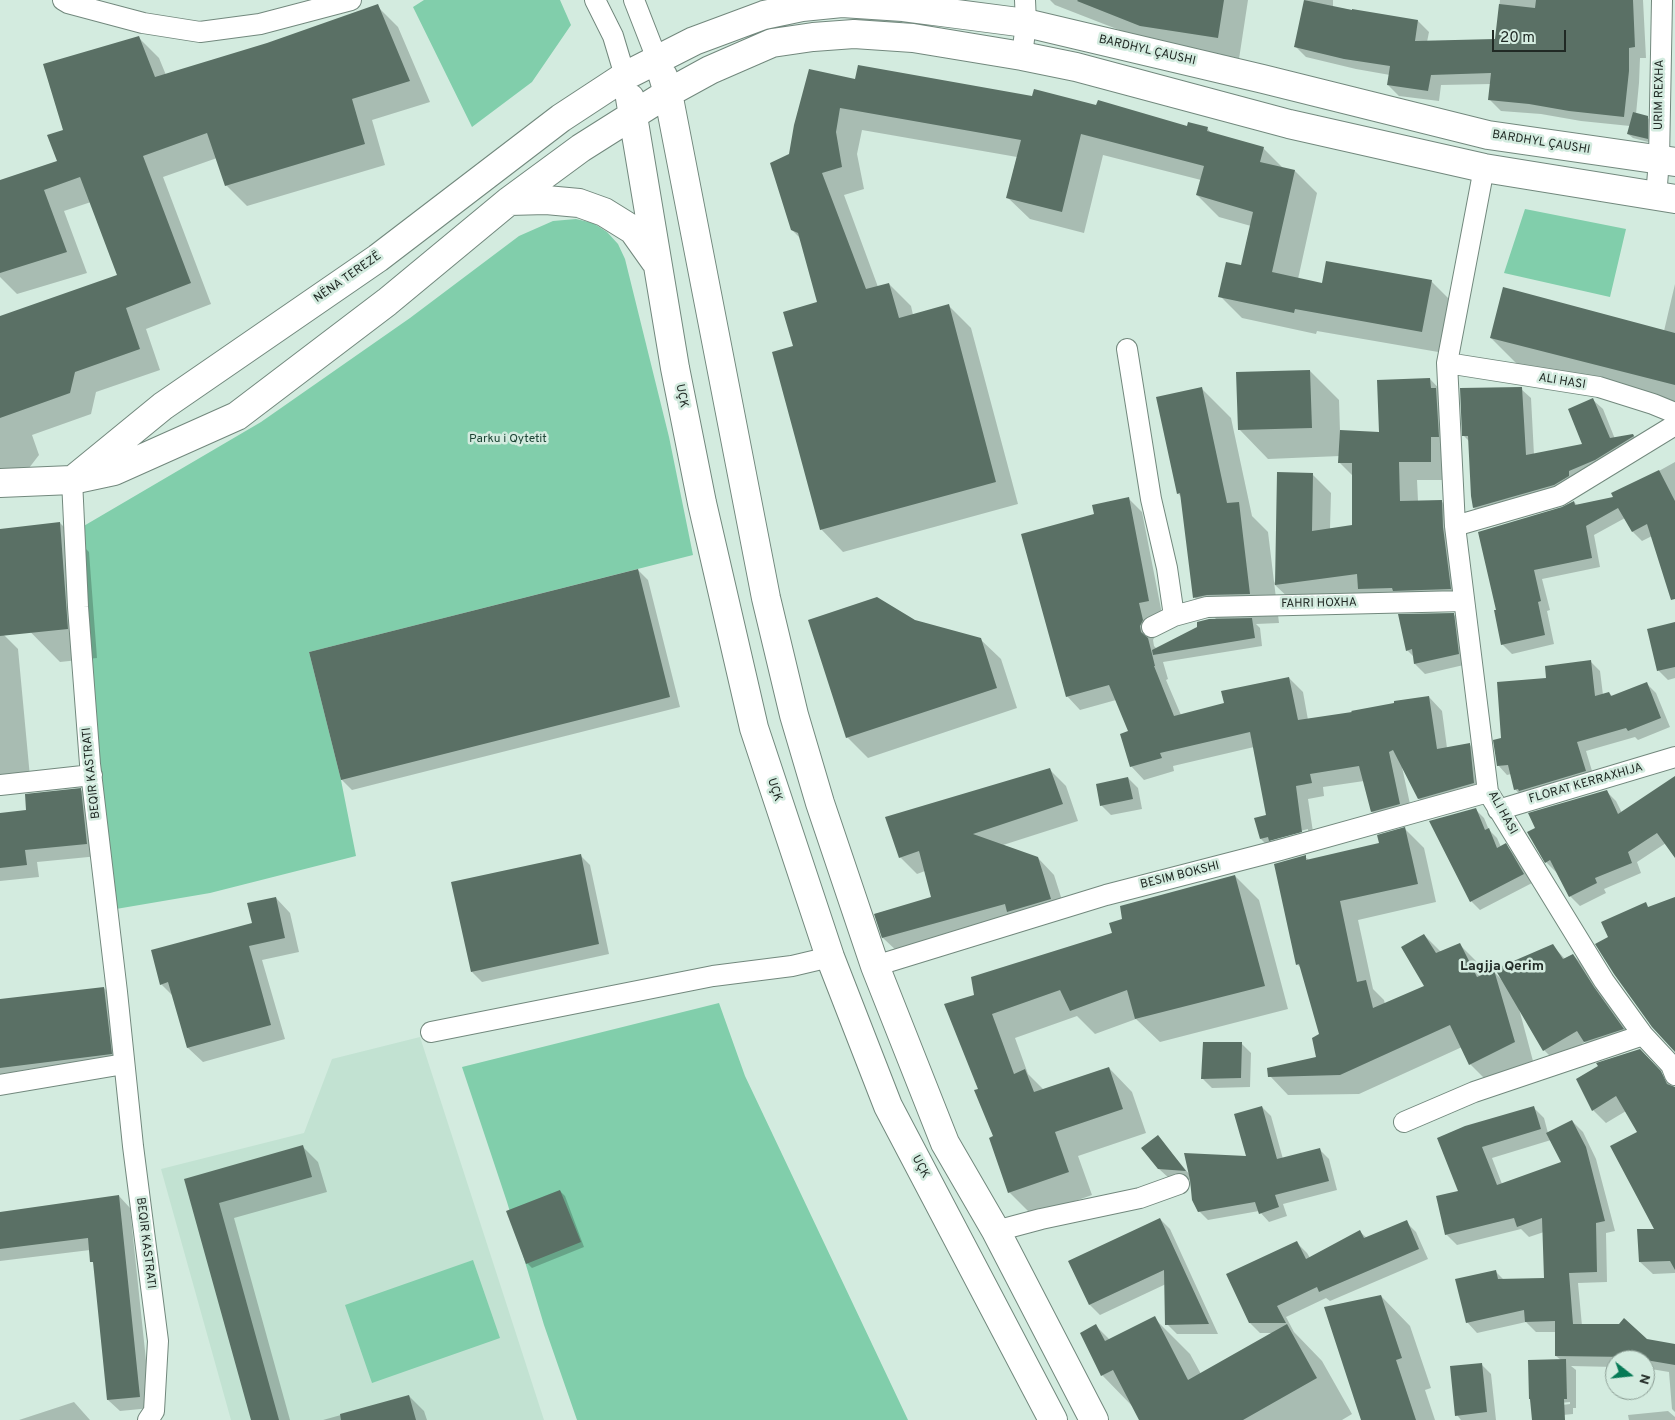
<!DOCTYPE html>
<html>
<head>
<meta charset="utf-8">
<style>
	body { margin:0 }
	#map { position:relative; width:1675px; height:1420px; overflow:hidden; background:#d3ebdf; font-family:Overpass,sans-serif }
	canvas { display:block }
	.north { position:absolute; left:1605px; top:1350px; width:50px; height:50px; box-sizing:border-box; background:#d3ebdf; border:1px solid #8b9d94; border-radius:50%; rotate:106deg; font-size:14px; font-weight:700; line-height:20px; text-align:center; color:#202924 }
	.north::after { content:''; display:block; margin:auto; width:18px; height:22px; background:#067a56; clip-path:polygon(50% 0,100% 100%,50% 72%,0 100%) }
	.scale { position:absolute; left:1492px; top:30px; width:74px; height:22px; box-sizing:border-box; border:2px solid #202924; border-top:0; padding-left:6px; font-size:15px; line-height:18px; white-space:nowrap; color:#202924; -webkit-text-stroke:4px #d3ebdf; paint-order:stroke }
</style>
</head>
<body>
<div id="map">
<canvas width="1675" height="1420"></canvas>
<div class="north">N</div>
<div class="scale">20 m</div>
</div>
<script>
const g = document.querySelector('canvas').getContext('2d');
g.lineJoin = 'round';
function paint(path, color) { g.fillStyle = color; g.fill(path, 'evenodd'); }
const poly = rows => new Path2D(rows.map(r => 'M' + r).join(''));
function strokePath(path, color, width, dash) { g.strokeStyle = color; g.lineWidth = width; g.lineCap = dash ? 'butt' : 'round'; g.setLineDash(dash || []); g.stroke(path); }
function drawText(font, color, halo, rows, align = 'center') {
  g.font = font + ' Overpass,sans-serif'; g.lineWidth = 5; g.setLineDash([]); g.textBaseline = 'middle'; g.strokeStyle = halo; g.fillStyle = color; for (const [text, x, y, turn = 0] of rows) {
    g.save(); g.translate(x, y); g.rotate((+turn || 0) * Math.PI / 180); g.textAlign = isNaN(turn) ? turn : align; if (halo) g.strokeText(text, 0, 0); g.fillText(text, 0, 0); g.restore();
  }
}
paint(poly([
	[420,1037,544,1420,231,1420,161,1169,304,1133,332,1059]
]), '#c2e2d2');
paint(poly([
	[424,0,560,0,571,25,532,82,472,127,413,7],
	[1525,209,1626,229,1610,297,1504,273],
	[576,219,593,223,607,232,618,244,625,259,669,437,693,555,309,652,341,780,356,856,210,893,116,909,93,695,82,527,261,422,410,318,519,236,553,221],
	[719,1003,745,1076,908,1420,577,1420,544,1325,507,1202,462,1067],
	[473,1260,500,1338,372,1383,345,1305]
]), '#81ceab');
paint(poly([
	[1050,0,1248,0,1239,59,1163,47,1055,5],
	[1305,0,1333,0,1333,7,1418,21,1429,32,1427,42,1496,41,1500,0,1643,0,1646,58,1640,58,1639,83,1636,114,1647,117,1652,122,1652,143,1633,138,1628,134,1630,126,1581,121,1541,114,1501,111,1490,100,1491,84,1441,85,1439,101,1399,96,1388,85,1390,75,1356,69,1306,57,1295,46],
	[377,6,398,27,430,102,372,120,385,165,247,206,226,185,217,158,163,177,211,304,146,329,160,370,96,392,91,414,32,435,39,455,29,468,0,470,0,364,119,275,91,202,64,211,87,273,17,294,0,277,0,182,59,162,65,131,138,37,159,58,166,75,268,44],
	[856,80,1188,128,1207,128,1212,134,1263,148,1284,169,1295,171,1317,193,1298,279,1323,284,1431,281,1453,303,1444,353,1317,331,1316,334,1242,318,1220,296,1242,267,1251,226,1219,217,1197,195,1201,180,1103,155,1084,233,1030,219,1007,197,1017,157,862,130,857,154,864,189,844,195,878,287,889,284,911,306,913,315,949,306,971,328,1018,504,843,552,821,529,795,347,819,303,800,238,792,230,791,155],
	[1675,284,1675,405,1519,366,1491,338,1664,331],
	[1310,371,1339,400,1340,431,1380,433,1430,379,1448,398,1449,480,1417,480,1418,501,1441,501,1460,519,1469,607,1294,603,1274,584,1313,475,1331,493,1330,529,1353,527,1353,476,1339,462,1340,456,1268,459,1239,429],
	[1201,388,1231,418,1252,516,1268,532,1279,623,1256,624,1260,628,1262,646,1163,662,1168,679,1166,680,1181,715,1225,704,1289,678,1303,692,1308,720,1353,714,1429,697,1442,711,1447,748,1470,745,1483,758,1487,797,1432,812,1419,799,1402,767,1413,818,1386,825,1372,812,1364,781,1323,787,1324,796,1308,799,1315,845,1274,852,1261,839,1267,816,1254,747,1173,766,1174,771,1144,780,1131,766,1130,732,1116,700,1080,710,1067,696,1096,515,1129,499,1142,512,1162,614,1151,616,1156,634,1153,640,1154,646,1157,649,1217,620,1195,598,1181,497,1178,493],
	[1308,829,1308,831,1271,841,1269,839],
	[1521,389,1531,398,1534,455,1584,445,1593,400,1603,409,1615,439,1633,435,1643,445,1605,469,1484,517,1474,508,1472,496,1469,441,1464,436],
	[1675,462,1675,586,1652,536,1642,541,1633,532,1625,518,1594,535,1600,567,1542,579,1550,610,1547,611,1554,644,1512,654,1502,644,1495,611,1563,509,1574,502,1577,505,1615,498,1630,487],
	[60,523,89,552,97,658,60,662,0,601,0,530],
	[638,570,648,580,680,707,352,790,342,780,310,653],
	[1453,614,1463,624,1468,664,1425,674,1415,664,1414,657,1407,650],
	[914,621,980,639,1001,659,1017,708,868,758,847,737],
	[1675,624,1675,678,1668,680,1659,671,1649,630],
	[0,631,18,649,30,777,0,780],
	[1590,661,1600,671,1603,695,1609,693,1613,697,1646,683,1656,693,1670,727,1638,740,1635,737,1586,751,1595,781,1524,799,1515,789,1511,774,1507,775,1498,765,1502,740,1548,680],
	[1050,770,1066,786,1078,821,1003,845,1038,858,1054,875,1067,916,900,954,883,938,875,914,932,898,925,871,917,874,900,857],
	[1128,778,1138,788,1142,809,1111,815,1101,805],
	[1675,782,1675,855,1666,843,1637,862,1641,873,1604,889,1606,893,1580,906,1570,896,1556,872,1546,862,1528,833,1606,791,1616,801,1622,813],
	[80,789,93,802,99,856,37,862,39,877,0,881,0,814,28,811],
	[1475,809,1484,818,1489,830,1497,838,1501,847,1505,845,1514,854,1532,883,1480,910,1471,901],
	[1405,829,1424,848,1436,902,1358,920,1373,989,1384,1000,1385,1004,1426,987,1424,935,1441,952,1459,944,1478,963,1484,975,1493,971,1501,979,1552,945,1565,959,1573,955,1583,965,1604,999,1633,1039,1595,1052,1585,1042,1554,1060,1544,1050,1518,1005,1533,1061,1489,1083,1470,1064,1462,1047,1359,1094,1288,1095,1270,1076,1317,1058,1321,1035,1302,969,1297,964,1305,857,1309,860,1381,844],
	[580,855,590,865,609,954,482,982,472,972],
	[1235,876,1259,900,1288,1009,1160,1042,1136,1019,1095,1034,1077,1016,1015,1038,1028,1074,1044,1090,1109,1068,1132,1092,1146,1133,1078,1156,1092,1195,1033,1216,1009,1192,980,1089,975,996],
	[276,898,290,913,299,952,262,960,285,1039,203,1062,188,1048,174,997,161,984,253,924],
	[104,988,124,1008,131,1074,0,1089,0,1000],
	[1241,1043,1251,1053,1250,1087,1212,1088,1202,1078],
	[1652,1063,1675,1088,1675,1278,1675,1273,1653,1274,1640,1262,1656,1230,1639,1132,1626,1111,1606,1123,1593,1110],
	[1262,1107,1271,1116,1283,1159,1320,1150,1329,1159,1337,1190,1283,1204,1287,1216,1269,1222,1259,1211,1208,1220,1199,1211,1191,1180,1170,1179,1159,1169,1158,1137,1190,1175,1248,1157],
	[1533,1107,1544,1118,1548,1133,1572,1121,1583,1132,1596,1159,1615,1231,1606,1233,1607,1282,1578,1283,1582,1326,1619,1325,1624,1320,1647,1340,1675,1345,1675,1412,1672,1409,1669,1372,1645,1368,1645,1360,1615,1360,1615,1367,1571,1366,1576,1370,1576,1408,1573,1408,1573,1414,1542,1417,1532,1407,1530,1399,1530,1361,1561,1360,1556,1356,1556,1332,1536,1332,1526,1322,1477,1333,1467,1322,1457,1280,1496,1272,1504,1280,1545,1279,1544,1232,1529,1237,1521,1229,1457,1245,1446,1234,1438,1197,1460,1192,1439,1138,1466,1128],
	[1551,1140,1563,1163,1502,1184,1492,1158],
	[1570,1402,1570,1404,1538,1408,1538,1405],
	[303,1147,318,1162,327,1192,234,1218,290,1420,252,1420,186,1180],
	[560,1191,565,1196,584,1247,532,1268,527,1263],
	[119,1196,130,1208,151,1408,120,1411,108,1400,95,1265,92,1261,90,1250,0,1261,0,1213],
	[1160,1219,1170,1229,1218,1334,1177,1334,1167,1324,1166,1284,1100,1315,1090,1305,1070,1261],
	[1406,1222,1416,1232,1428,1259,1330,1301,1326,1298,1286,1317,1294,1332,1322,1361,1352,1414,1342,1420,1141,1420,1135,1409,1102,1375,1096,1326,1110,1340,1154,1318,1190,1354,1201,1374,1273,1333,1260,1333,1250,1323,1297,1243,1307,1253,1310,1258,1360,1232,1367,1238],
	[1381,1296,1410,1326,1431,1388,1425,1390,1435,1420,1363,1420],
	[1481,1364,1491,1374,1496,1420,1461,1420,1457,1415],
	[409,1396,424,1411,427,1420,323,1420],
	[74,1402,90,1420,19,1420],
	[1668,1411,1675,1417,1675,1420,1629,1420,1628,1415]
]), '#0003');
paint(poly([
	[1078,0,1224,0,1218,38,1140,26,1077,1],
	[1304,0,1352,10,1352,9,1418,20,1415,41,1495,39,1499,4,1535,8,1536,0,1633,0,1635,47,1629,48,1629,71,1624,117,1569,111,1529,104,1488,100,1491,73,1431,75,1428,91,1387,85,1390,66,1344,59,1294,47],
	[378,4,410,81,352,99,365,144,225,186,207,133,143,156,191,283,126,308,140,349,75,372,70,393,0,418,0,316,117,275,80,177,44,190,67,252,0,273,0,180,57,161,47,135,63,130,43,64,139,36,155,77,267,43],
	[858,65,1032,96,1034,89,1096,105,1098,100,1187,126,1188,122,1208,127,1207,131,1264,147,1260,162,1295,170,1272,272,1322,283,1326,261,1432,280,1422,332,1295,309,1294,313,1218,297,1226,262,1241,265,1253,212,1196,195,1204,166,1081,134,1062,212,1006,198,1021,140,840,108,836,132,842,167,822,173,866,289,889,283,899,318,949,304,996,482,820,530,772,352,793,346,783,312,817,302,798,233,791,230,770,163,789,154,794,125,809,69,855,79],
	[1633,112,1648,116,1648,139,1627,134],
	[1503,287,1675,333,1675,385,1490,338],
	[1310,370,1312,428,1238,430,1236,372],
	[1430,378,1431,388,1436,388,1439,437,1431,437,1431,462,1399,462,1400,501,1442,500,1443,527,1451,589,1393,591,1392,588,1358,589,1357,574,1275,585,1277,472,1313,473,1312,531,1352,525,1352,463,1338,463,1340,430,1379,432,1377,380],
	[1202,387,1227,503,1239,502,1250,594,1207,595,1193,598,1180,493,1177,494,1156,397],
	[1522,387,1526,455,1582,444,1568,409,1593,398,1610,438,1633,434,1634,436,1595,460,1569,471,1569,476,1554,485,1473,508,1471,496,1468,436,1462,436,1460,388],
	[1659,470,1675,501,1675,599,1671,600,1647,524,1632,532,1618,508,1586,526,1592,558,1534,570,1541,601,1538,602,1545,635,1501,645,1494,610,1496,610,1478,532,1562,507,1574,501,1575,505,1613,497,1611,493],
	[1129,497,1149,601,1139,603,1143,620,1140,626,1141,632,1148,638,1155,666,1154,666,1174,716,1224,703,1221,691,1289,677,1298,720,1352,712,1351,711,1394,703,1394,701,1429,696,1437,749,1470,743,1474,783,1418,799,1393,750,1389,752,1400,804,1371,812,1359,766,1310,774,1312,783,1296,786,1302,832,1269,841,1268,837,1260,839,1254,818,1266,815,1250,732,1160,753,1162,758,1130,767,1120,734,1128,731,1109,685,1066,697,1021,534,1094,514,1092,505],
	[60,522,68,629,0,636,0,529],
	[638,569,670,697,341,780,309,652],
	[877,597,915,620,981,638,997,688,846,738,808,620],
	[1454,613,1459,654,1414,664,1412,649,1406,651,1398,614],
	[1252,618,1255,638,1153,655,1152,650,1197,627,1197,622,1209,619],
	[1675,622,1675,667,1657,671,1647,629],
	[1591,660,1595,696,1609,692,1611,696,1647,682,1661,718,1628,731,1626,728,1577,742,1586,771,1519,791,1518,789,1514,790,1508,765,1497,766,1493,740,1501,738,1497,682,1546,678,1545,666],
	[1050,768,1063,804,973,834,1038,857,1051,899,1007,912,1005,904,882,938,874,914,931,897,919,851,899,858,885,817],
	[1675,776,1675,858,1657,833,1628,852,1632,863,1595,878,1597,883,1569,897,1550,860,1545,863,1527,832,1535,828,1528,813,1607,790,1618,814],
	[1128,777,1133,799,1100,806,1096,784],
	[81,788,87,844,25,850,27,865,0,868,0,813,26,810,25,794],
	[1476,808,1485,830,1489,828,1497,848,1506,843,1524,874,1470,902,1429,821],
	[1405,827,1418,884,1340,901,1357,982,1366,980,1373,1008,1424,986,1401,947,1424,934,1436,953,1460,943,1477,977,1494,970,1515,1042,1469,1065,1450,1025,1340,1075,1268,1077,1267,1068,1316,1057,1312,1038,1319,1034,1299,964,1296,965,1274,864,1306,855,1306,860,1379,843,1377,835],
	[581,854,599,944,471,972,451,882],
	[1235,875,1265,986,1135,1019,1127,990,1070,1011,1060,990,992,1014,1014,1074,1025,1069,1034,1092,1109,1067,1123,1109,1055,1132,1069,1172,1008,1193,989,1138,993,1136,974,1090,978,1089,944,1004,974,995,971,977,1112,933,1109,923,1122,919,1120,906],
	[276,897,285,938,249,946,271,1025,187,1048,168,982,160,985,151,950,252,923,247,903],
	[1675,897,1675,1052,1652,1027,1614,974,1595,944,1608,937,1601,922,1646,902,1648,907],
	[1553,944,1563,959,1573,954,1594,987,1624,1029,1584,1042,1577,1031,1543,1051,1495,969],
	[104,987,112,1054,0,1068,0,999],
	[1203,1042,1242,1042,1241,1078,1201,1079],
	[1640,1049,1661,1071,1667,1084,1675,1087,1675,1270,1670,1261,1639,1262,1637,1229,1654,1229,1610,1146,1637,1132,1616,1096,1592,1111,1576,1079,1598,1066,1596,1063],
	[1262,1106,1277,1159,1320,1148,1329,1181,1275,1195,1279,1207,1259,1214,1255,1202,1198,1212,1192,1200,1190,1180,1184,1153,1246,1156,1234,1114],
	[1534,1106,1541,1129,1482,1147,1497,1185,1561,1162,1546,1133,1572,1120,1586,1147,1605,1221,1596,1223,1597,1272,1569,1273,1573,1324,1619,1324,1624,1318,1647,1339,1675,1344,1675,1365,1628,1357,1555,1356,1555,1321,1525,1322,1524,1310,1466,1323,1455,1279,1496,1270,1498,1279,1544,1278,1542,1218,1517,1227,1514,1218,1445,1235,1436,1196,1458,1191,1437,1138,1465,1126],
	[1158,1135,1186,1171,1158,1169,1141,1148],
	[303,1145,312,1177,219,1203,279,1420,251,1420,184,1179],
	[560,1190,581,1242,526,1264,506,1211],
	[119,1195,140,1397,107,1400,93,1262,90,1262,88,1238,0,1249,0,1212],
	[1160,1218,1191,1285,1209,1324,1165,1325,1164,1270,1089,1305,1068,1261],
	[1407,1220,1419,1249,1319,1292,1317,1287,1277,1306,1286,1323,1249,1323,1226,1274,1297,1241,1306,1259,1360,1230,1364,1238],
	[1381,1295,1402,1358,1396,1360,1416,1420,1361,1420,1324,1307],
	[1155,1316,1188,1380,1287,1324,1317,1378,1243,1420,1139,1420,1113,1370,1101,1376,1080,1333,1096,1324,1105,1341],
	[1566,1359,1567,1399,1564,1399,1565,1420,1532,1420,1530,1399,1529,1399,1528,1360],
	[1482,1363,1487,1412,1455,1416,1450,1366],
	[409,1395,416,1420,341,1420,340,1414]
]), '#5a7065');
const street = poly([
	[63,0,68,3,143,23,200,32,260,24,351,0],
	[595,0,613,36,625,76],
	[634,0,657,59],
	[1022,56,1026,23,1025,0],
	[1484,168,1447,363,1455,526,1488,792,1604,981,1643,1035,1671,1065,1675,1075],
	[1656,197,1659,160,1662,0],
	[1127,349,1151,499,1167,568,1174,616],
	[1447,363,1599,387,1653,404,1675,413],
	[72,480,78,607,90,764,117,992,133,1146,158,1341,154,1411,148,1420],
	[1455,526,1559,496,1675,425],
	[1152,627,1174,616,1207,607,1464,601],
	[0,785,92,775],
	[1498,810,1675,757],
	[875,966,1106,895,1280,850,1488,792],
	[431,1032,713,976,792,966,830,957],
	[0,1085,124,1064],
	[1404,1122,1474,1092,1643,1035],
	[996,1231,1041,1219,1140,1198,1179,1184]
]);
const secondary = poly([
	[663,76,668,93,766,598,794,715,820,803,875,966,945,1143,996,1231,1094,1420],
	[630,98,675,368,702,503,754,728,830,957,888,1106,1053,1420],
	[509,201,546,200,579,203,604,212,633,230,655,261],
	[75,478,163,406,378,258,561,118,625,76,694,41,764,15,802,7,842,3,903,7,1026,23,1263,79,1488,135,1675,162],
	[0,483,72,480,114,471,237,416,387,302,509,201,581,148,668,93,710,70,772,43,813,37,854,34,913,38,1022,56,1076,67,1289,124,1484,168,1675,199]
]);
strokePath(street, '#72887d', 22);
strokePath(secondary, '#72887d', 30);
strokePath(street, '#fff', 20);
strokePath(secondary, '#fff', 28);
drawText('12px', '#202924', '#d3ebdf', [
	["BARDHYL ÇAUSHI",1147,51,13],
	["URIM REXHA",1660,95,-89],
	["BARDHYL ÇAUSHI",1541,143,9],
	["NËNA TEREZË",348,278,-35],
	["ALI HASI",1562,382,9],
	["UÇK",681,396,79],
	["FAHRI HOXHA",1319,604,-1],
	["BEQIR KASTRATI",92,773,-96],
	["FLORAT KERRAXHIJA",1586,784,-16],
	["UÇK",774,790,72],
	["ALI HASI",1502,813,61],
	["BESIM BOKSHI",1180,876,-14],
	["UÇK",920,1167,62],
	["BEQIR KASTRATI",145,1243,83]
]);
drawText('12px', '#1d4535', '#d3ebdf', [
	["Parku i Qytetit",508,440]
]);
drawText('bold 14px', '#202924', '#d3ebdf', [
	["Lagjja Qerim",1502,967]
]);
</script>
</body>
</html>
